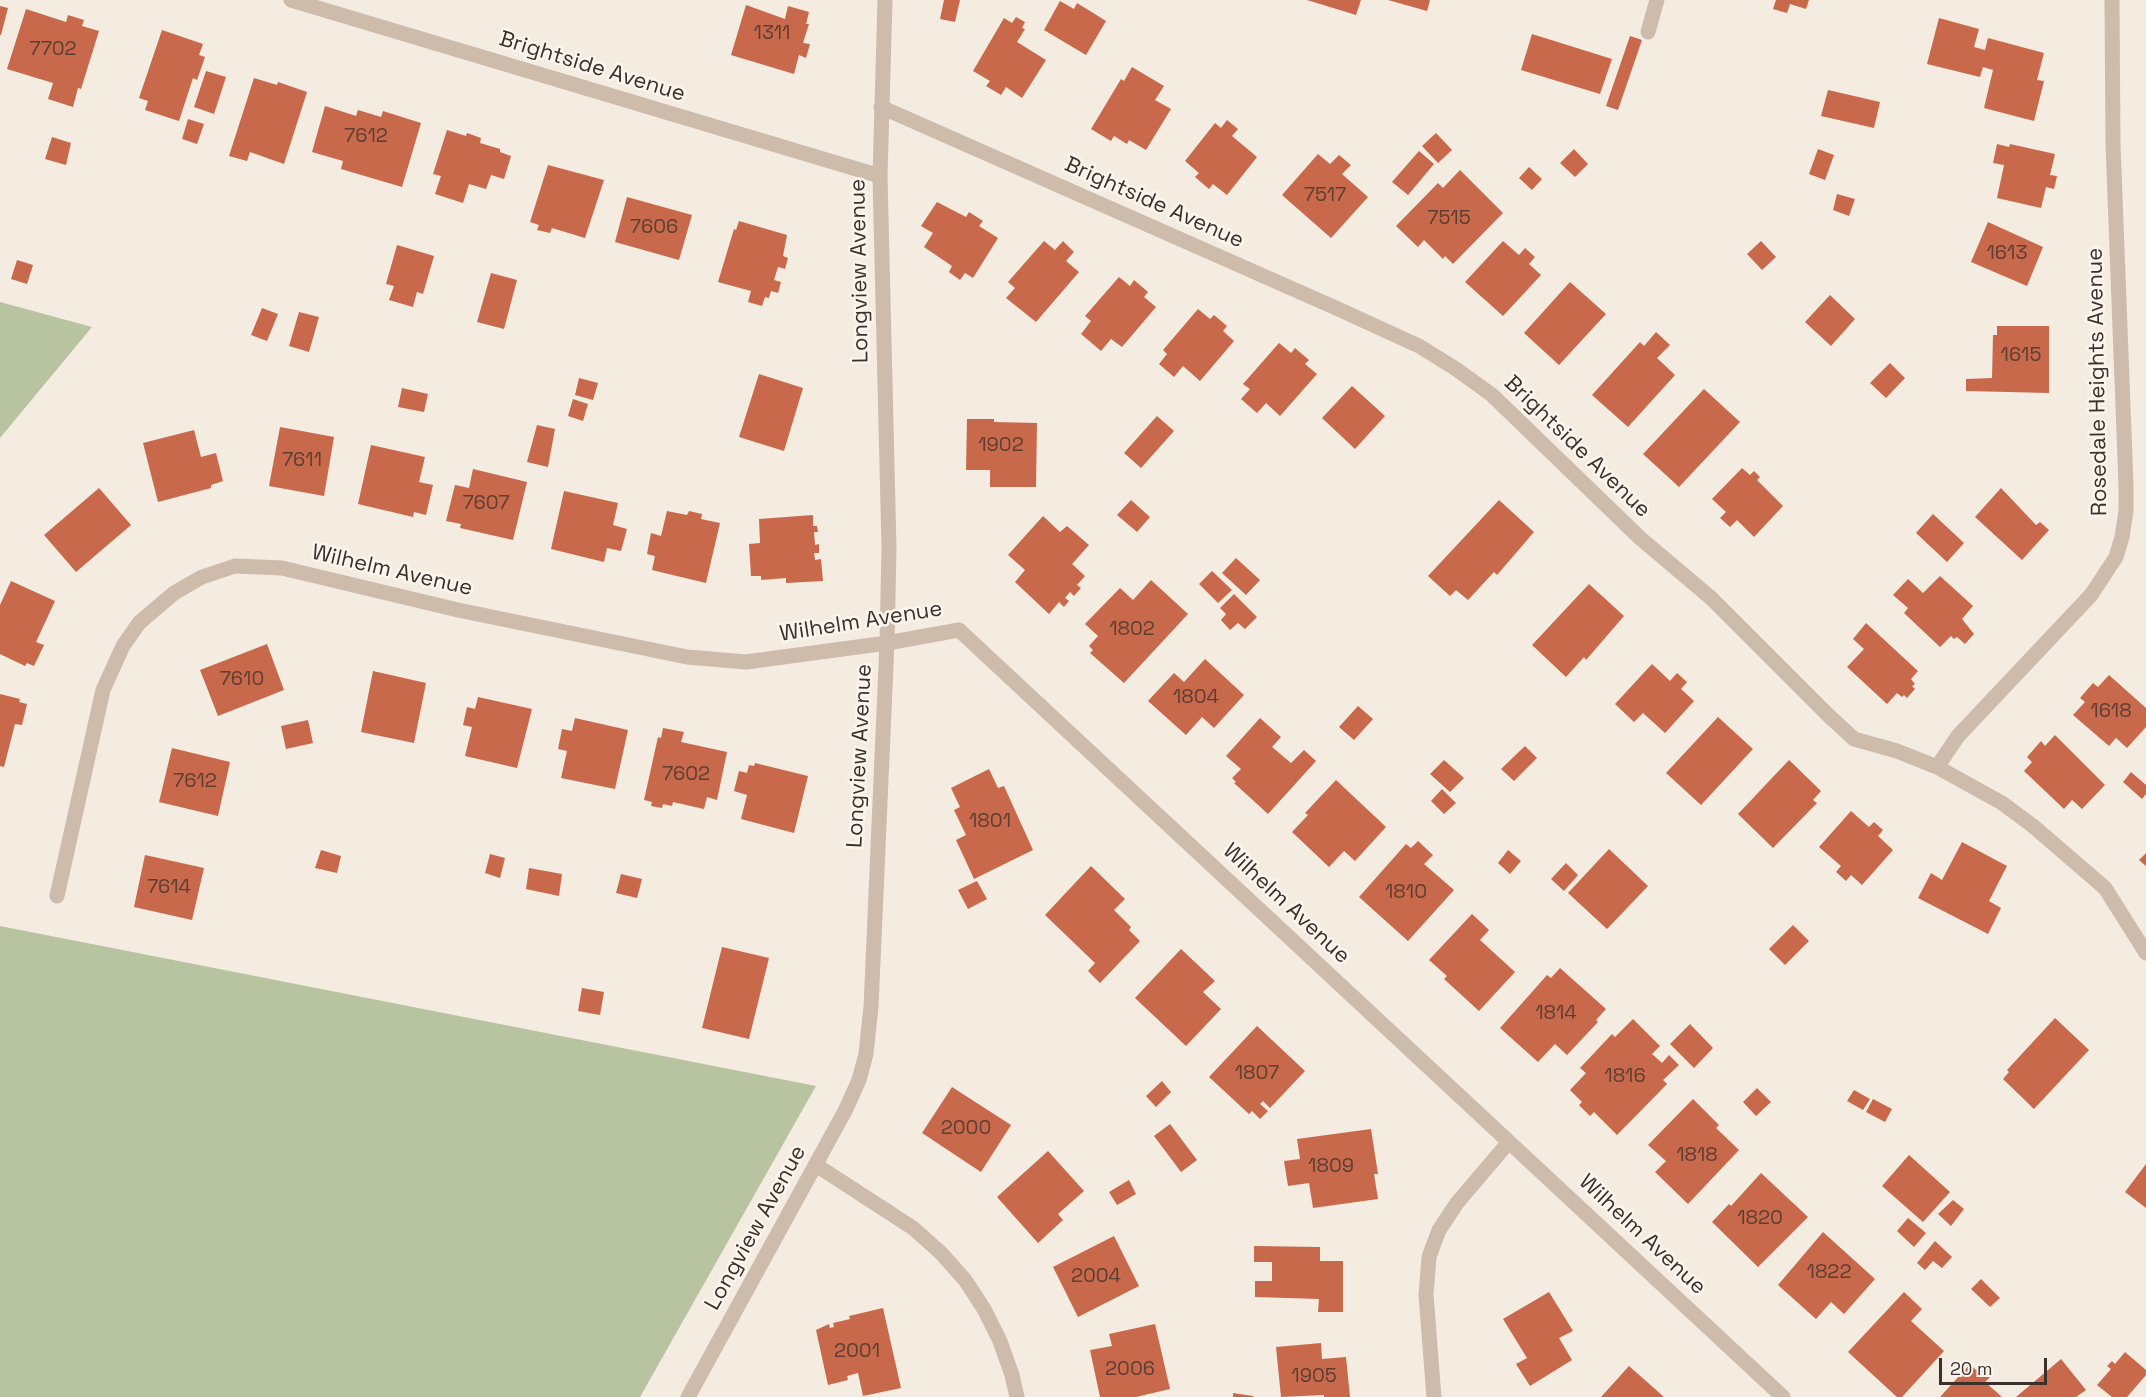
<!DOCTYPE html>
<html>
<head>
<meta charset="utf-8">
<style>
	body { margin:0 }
	#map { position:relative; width:2146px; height:1397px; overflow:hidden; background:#f4ebe1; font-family:"Space Grotesk",sans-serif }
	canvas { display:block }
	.scale { position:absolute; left:1939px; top:1358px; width:108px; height:27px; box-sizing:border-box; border:3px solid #3b302b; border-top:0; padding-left:8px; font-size:18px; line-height:21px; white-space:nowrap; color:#3b302b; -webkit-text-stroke:4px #fbf5ee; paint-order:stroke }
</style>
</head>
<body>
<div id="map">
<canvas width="2146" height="1397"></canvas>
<div class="scale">20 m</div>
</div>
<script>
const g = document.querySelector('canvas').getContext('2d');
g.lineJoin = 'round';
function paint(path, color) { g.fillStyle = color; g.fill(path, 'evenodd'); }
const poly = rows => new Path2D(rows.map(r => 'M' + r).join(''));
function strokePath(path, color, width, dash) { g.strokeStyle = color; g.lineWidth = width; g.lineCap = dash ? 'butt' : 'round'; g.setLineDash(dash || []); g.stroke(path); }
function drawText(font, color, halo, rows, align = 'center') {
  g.font = font + ' "Space Grotesk",sans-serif'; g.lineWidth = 5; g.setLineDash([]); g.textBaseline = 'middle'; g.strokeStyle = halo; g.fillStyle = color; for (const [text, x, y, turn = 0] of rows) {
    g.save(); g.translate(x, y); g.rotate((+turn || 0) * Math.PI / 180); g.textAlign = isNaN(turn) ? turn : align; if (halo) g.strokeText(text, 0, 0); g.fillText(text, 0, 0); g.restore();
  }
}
paint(poly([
	[0,302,92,327,0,438],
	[0,926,816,1086,640,1397,0,1397]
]), '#b8c4a0');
paint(poly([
	[944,0,960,0,955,22,940,19],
	[1307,0,1361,0,1356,15],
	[1388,0,1430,0,1427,11],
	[1776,0,1809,0,1806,9,1790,4,1787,13,1773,9],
	[1060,1,1074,9,1077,3,1106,21,1086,55,1044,30],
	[746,5,785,19,788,6,809,12,806,24,809,24,803,43,810,44,806,58,799,55,794,74,731,55],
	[0,6,8,8,1,35,0,35],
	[26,9,66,22,68,15,84,20,82,26,99,31,81,89,78,88,73,107,48,99,53,83,7,69],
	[1016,17,1025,22,1022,28,1025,29,1017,42,1046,60,1022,98,1006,87,1001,95,986,86,990,81,973,71,1004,18,1012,23],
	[1939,18,1979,29,1974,47,1985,50,1988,38,2044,53,2037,80,2044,81,2034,121,1984,108,1993,70,1983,67,1980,77,1927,64],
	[162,30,203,44,199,55,205,57,197,80,193,78,179,121,145,110,148,101,139,98],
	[1532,34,1612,59,1600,94,1521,70],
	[1630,36,1642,40,1618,110,1606,106],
	[1132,67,1164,86,1155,100,1171,109,1146,150,1129,140,1127,144,1114,136,1111,141,1091,129,1121,79,1124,81],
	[206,71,226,77,214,114,194,107],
	[254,78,277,85,278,82,307,92,284,164,250,152,247,161,229,156],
	[1828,90,1880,102,1874,128,1821,116],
	[325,106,356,116,358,110,381,117,383,111,421,123,402,187,341,169,343,161,312,152],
	[188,119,204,124,197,144,182,139],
	[1227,120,1238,129,1232,136,1257,157,1227,195,1213,184,1209,189,1195,177,1199,173,1185,161,1215,123,1221,128],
	[447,130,466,136,467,133,481,138,480,143,500,149,500,152,511,156,504,179,491,175,486,189,469,184,463,203,435,194,441,176,433,174],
	[1436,133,1452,150,1438,163,1422,146],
	[52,137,71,143,66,165,45,159],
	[1997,144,2009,147,2010,144,2055,154,2050,175,2057,176,2054,189,2046,187,2041,208,1997,198,2004,165,1993,163],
	[1574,149,1588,164,1575,177,1560,163],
	[1818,149,1834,155,1825,180,1809,174],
	[1419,151,1434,164,1408,195,1392,182],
	[1318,154,1330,164,1339,155,1351,165,1342,174,1368,197,1331,238,1282,195],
	[548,165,604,180,585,238,552,228,550,233,537,230,539,225,530,222],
	[1529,167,1542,179,1532,190,1519,178],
	[1460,170,1503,213,1453,264,1445,256,1443,259,1424,240,1418,247,1396,226,1438,183,1443,188],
	[1837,194,1855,199,1849,216,1833,210],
	[627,197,692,215,679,260,615,242],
	[937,202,966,217,969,212,983,221,979,226,998,238,973,278,965,273,960,280,949,272,952,266,924,247,933,233,921,226],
	[739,221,787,235,783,256,788,258,785,269,778,267,774,280,781,282,778,293,771,291,769,298,765,297,762,306,748,302,751,291,718,282,734,229,736,230],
	[1988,222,2043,247,2027,286,1971,262],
	[1044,241,1055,250,1063,241,1074,252,1066,261,1079,272,1036,322,1006,298,1015,288,1008,282],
	[1503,241,1519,255,1525,248,1535,257,1529,264,1541,275,1503,316,1465,282],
	[1761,241,1776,257,1762,270,1747,254],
	[397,245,434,256,423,294,417,292,413,307,389,300,394,286,386,284],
	[17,260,33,265,27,284,11,279],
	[491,273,517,280,504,329,477,322],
	[1119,277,1130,286,1134,280,1148,292,1144,297,1156,307,1122,347,1111,339,1101,351,1081,334,1091,321,1085,316],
	[1570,282,1606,314,1559,365,1524,333],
	[1830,295,1855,319,1831,346,1805,322],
	[262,308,278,314,267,341,251,335],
	[1198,309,1210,319,1214,315,1227,326,1223,331,1234,341,1200,381,1183,366,1174,377,1159,364,1167,354,1163,350],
	[299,312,319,317,309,352,289,346],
	[1997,326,2049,326,2049,393,1966,391,1966,379,1992,378,1993,335,1997,335],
	[1656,332,1670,345,1657,358,1675,375,1628,427,1592,395,1640,342,1644,346],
	[1279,343,1291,353,1295,348,1309,360,1305,364,1317,374,1280,416,1266,403,1257,413,1241,399,1250,389,1243,384],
	[1890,363,1905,378,1886,398,1870,383],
	[759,374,803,388,784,451,739,437],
	[579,378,598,383,593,400,575,395],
	[1352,386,1385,416,1355,449,1322,418],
	[402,388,428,394,424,412,398,407],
	[1704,389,1740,422,1679,487,1643,454],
	[573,399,588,404,583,421,568,416],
	[1157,416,1174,431,1141,468,1124,453],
	[967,419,994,419,994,422,1037,423,1036,487,990,487,990,470,966,470],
	[537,425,555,429,548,467,527,462],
	[280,427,334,437,324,496,269,486],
	[194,430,201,457,216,453,223,481,211,485,211,488,158,502,143,443],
	[371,445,425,457,419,482,433,485,426,515,414,512,413,517,358,504],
	[1742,468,1750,475,1754,471,1760,477,1757,480,1783,506,1754,537,1737,520,1730,527,1720,518,1726,512,1712,499],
	[473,469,527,482,513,540,460,528,461,524,446,521,455,485,469,488],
	[99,488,131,525,76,572,44,535],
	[2001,488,2036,525,2040,522,2049,530,2022,560,1975,517],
	[564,491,618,503,613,525,627,529,621,551,607,548,604,562,551,549],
	[1131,500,1150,517,1137,532,1117,515],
	[1499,500,1534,532,1497,575,1494,572,1468,600,1456,590,1450,596,1428,576],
	[667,511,687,515,689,511,702,514,701,519,720,523,706,583,652,570,655,556,647,554,651,533,661,536],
	[1933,514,1964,543,1947,562,1916,533],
	[813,515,813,526,817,526,818,532,814,532,815,545,819,544,819,553,814,553,815,560,821,559,823,581,786,583,786,578,761,580,761,576,751,576,749,544,760,543,759,519],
	[1043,516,1060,532,1067,526,1089,545,1072,564,1085,576,1077,585,1081,588,1074,596,1070,592,1065,598,1069,601,1064,607,1059,602,1049,614,1015,582,1025,570,1008,555],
	[1236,558,1260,580,1246,595,1222,573],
	[1212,571,1232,590,1218,603,1199,584],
	[1940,576,1973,606,1962,619,1974,634,1965,644,1957,637,1954,639,1951,636,1940,647,1904,613,1908,608,1893,595,1908,579,1923,593],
	[1151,580,1188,614,1124,683,1090,653,1093,650,1089,646,1098,636,1085,624,1120,588,1133,600],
	[11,581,55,601,36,642,44,645,34,666,27,663,25,666,0,654,0,605],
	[1589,584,1624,616,1586,660,1584,657,1566,677,1532,645],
	[1234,594,1257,617,1245,629,1238,623,1230,630,1221,620,1226,614,1220,608],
	[1866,623,1918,671,1911,679,1915,684,1912,686,1915,689,1907,698,1904,695,1902,697,1897,693,1887,704,1847,667,1864,649,1853,639],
	[267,644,284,690,218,716,200,670],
	[1205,659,1244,695,1214,728,1202,717,1186,735,1148,701,1174,673,1184,682],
	[1652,664,1670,681,1677,673,1687,682,1681,689,1694,701,1665,733,1643,713,1634,722,1615,704],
	[373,671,426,683,414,743,361,732],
	[2109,675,2146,708,2146,727,2127,748,2116,738,2109,746,2073,715,2085,702,2080,698,2093,683,2098,687],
	[0,694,20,699,19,702,27,704,22,725,15,724,4,767,0,766],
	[478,697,532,709,517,768,465,756,472,727,463,725,467,707,475,709],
	[1358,706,1373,719,1354,740,1339,727],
	[1718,717,1753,749,1701,805,1666,773],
	[575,718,628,730,615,789,561,778,567,751,558,749,562,729,572,731],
	[1260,718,1281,737,1272,747,1291,763,1304,750,1316,761,1268,814,1234,783,1236,782,1232,778,1241,769,1226,756],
	[308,720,313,743,286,749,281,726],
	[663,728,684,732,681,742,727,752,717,800,707,797,704,809,673,802,672,806,663,804,662,808,651,806,652,802,644,800,658,737,661,738],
	[2055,735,2105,785,2082,809,2072,800,2064,809,2024,771,2032,762,2027,757,2041,741,2045,746],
	[1525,746,1537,758,1514,781,1501,769],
	[172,748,230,762,218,816,159,802],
	[1444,760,1464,778,1450,792,1430,774],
	[1789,760,1821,791,1813,800,1817,803,1773,848,1738,814],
	[755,763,808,776,794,833,741,819,747,795,734,791,739,771,747,773,749,765,754,766],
	[989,769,998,788,1004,786,1033,850,974,879,956,840,966,835,954,810,960,807,951,788],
	[2131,772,2146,785,2146,794,2142,799,2123,782],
	[1336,780,1386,827,1355,861,1344,851,1329,867,1292,832,1308,815,1305,813],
	[1442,789,1456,803,1444,814,1431,801],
	[1851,811,1869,827,1874,822,1883,830,1878,836,1893,850,1862,885,1851,875,1846,881,1836,872,1841,866,1819,847],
	[1418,841,1433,855,1424,864,1454,890,1408,941,1359,897,1406,844,1411,848],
	[1962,842,2007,866,1989,901,2001,908,1988,934,1918,898,1931,873,1942,880],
	[1609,849,1648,886,1607,929,1568,893],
	[321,850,341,856,337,873,315,868],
	[1508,850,1521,861,1510,874,1498,863],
	[2146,853,2146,866,2139,860],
	[490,854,505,858,500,878,485,873],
	[145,855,204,868,192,920,134,907],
	[1566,863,1578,875,1564,891,1551,879],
	[1091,866,1125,899,1114,910,1131,927,1129,930,1140,941,1100,983,1088,971,1095,963,1045,915],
	[529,868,562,874,559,896,526,889],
	[621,874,642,879,637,898,616,893],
	[977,881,987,899,968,909,958,890],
	[1472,914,1489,930,1480,940,1515,972,1479,1011,1444,979,1447,976,1429,960],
	[1793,925,1809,941,1785,965,1769,949],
	[722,947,769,958,749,1039,702,1028],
	[1181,949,1215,981,1203,992,1221,1009,1186,1046,1135,998],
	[1560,968,1606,1009,1596,1020,1598,1022,1567,1055,1555,1044,1538,1062,1500,1028,1547,975,1551,978],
	[582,988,604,992,600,1015,578,1011],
	[2055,1018,2089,1050,2034,1109,2003,1079,2009,1072,2007,1070],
	[1633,1019,1660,1046,1652,1054,1662,1063,1669,1055,1679,1065,1663,1080,1667,1084,1617,1135,1594,1112,1590,1116,1579,1105,1582,1102,1570,1090,1586,1073,1580,1068,1612,1034,1615,1037],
	[1690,1024,1713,1048,1694,1068,1670,1044],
	[1257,1026,1305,1071,1270,1108,1263,1101,1260,1104,1268,1111,1260,1119,1252,1111,1249,1114,1209,1077],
	[1162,1081,1171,1092,1156,1107,1146,1096],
	[952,1087,1011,1125,981,1172,922,1133],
	[1757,1088,1771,1102,1756,1116,1743,1102],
	[1854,1090,1870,1099,1863,1110,1847,1101],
	[1693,1099,1719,1125,1716,1128,1739,1150,1688,1204,1655,1172,1666,1161,1648,1145],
	[1873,1099,1892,1109,1885,1122,1866,1112],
	[1170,1124,1197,1160,1181,1172,1154,1136],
	[1371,1129,1378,1174,1374,1174,1378,1199,1313,1208,1309,1183,1288,1186,1284,1161,1300,1159,1297,1139],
	[1048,1151,1084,1191,1058,1214,1063,1220,1038,1243,997,1197],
	[1909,1155,1950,1192,1923,1222,1882,1186],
	[2146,1164,2146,1208,2125,1192],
	[1761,1173,1808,1217,1758,1267,1712,1222,1729,1204,1731,1206],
	[1129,1180,1136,1194,1117,1205,1109,1192],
	[1953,1200,1964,1209,1951,1226,1938,1214],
	[1908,1218,1926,1233,1914,1247,1897,1231],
	[1823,1232,1875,1279,1844,1314,1831,1302,1816,1319,1778,1285],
	[1114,1236,1139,1286,1078,1317,1053,1267],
	[1935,1241,1952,1257,1942,1268,1933,1261,1925,1270,1917,1263],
	[1254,1246,1320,1247,1320,1261,1343,1261,1343,1312,1318,1312,1319,1299,1255,1297,1255,1281,1272,1281,1272,1262,1254,1262],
	[1981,1279,2000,1298,1990,1307,1971,1289],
	[1549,1292,1573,1331,1559,1338,1572,1360,1530,1386,1516,1364,1527,1358,1503,1319],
	[1904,1292,1922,1309,1911,1321,1944,1351,1902,1397,1897,1397,1848,1352],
	[883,1308,901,1388,863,1396,858,1373,847,1376,848,1380,828,1385,816,1330,829,1324,830,1328,834,1327,833,1323,850,1319,849,1316],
	[1155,1324,1170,1389,1136,1397,1100,1397,1090,1350,1112,1346,1109,1334],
	[1321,1343,1322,1359,1346,1357,1350,1397,1324,1397,1324,1395,1281,1397,1276,1347],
	[2125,1352,2146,1370,2146,1375,2127,1397,2112,1397,2097,1385,2111,1369,2107,1366,2112,1361,2115,1364],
	[2061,1359,2086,1390,2076,1397,2016,1397],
	[1970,1364,1976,1370,1979,1367,1990,1377,1985,1382,2002,1397,1940,1397],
	[1629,1366,1664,1397,1601,1397],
	[1233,1393,1253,1396,1253,1397,1233,1397]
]), '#c8694b');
strokePath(poly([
	[291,0,880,176],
	[1648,32,1657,0],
	[881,107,1336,308,1419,346,1456,369,1492,395,1640,538,1711,598,1827,714,1854,739,1897,751,1937,767,2002,803,2033,826,2105,888,2146,953],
	[1937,767,1958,736,2091,595,2116,557,2122,537,2126,511,2126,485,2113,144,2112,0],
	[57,896,103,690,123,646,139,623,174,593,202,577,235,566,282,568,458,610,687,657,746,662,887,643,959,630,1783,1397],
	[816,1165,913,1228,941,1253,965,1280,984,1309,1000,1341,1012,1375,1017,1397],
	[688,1397,845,1111,859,1080,866,1054,871,1007,887,643,889,548,880,176,885,0],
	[1434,1397,1426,1295,1429,1257,1439,1230,1457,1203,1508,1143]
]), '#cdbbac', 15);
drawText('20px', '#5e3e33', null, [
	["1311",772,34],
	["7702",53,50],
	["7612",366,137],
	["7517",1325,196],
	["7515",1449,219],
	["7606",654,228],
	["1613",2007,254],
	["1615",2021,356],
	["1902",1001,446],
	["7611",302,461],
	["7607",486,504],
	["1802",1132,630],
	["7610",242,680],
	["1804",1196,698],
	["1618",2111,712],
	["7602",686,775],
	["7612",195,782],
	["1801",990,822],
	["7614",169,888],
	["1810",1406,893],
	["1814",1556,1014],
	["1807",1257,1074],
	["1816",1625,1077],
	["2000",966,1129],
	["1818",1697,1156],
	["1809",1331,1167],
	["1820",1760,1219],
	["1822",1829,1273],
	["2004",1096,1277],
	["2001",857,1352],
	["2006",1130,1370],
	["1905",1314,1377]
]);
drawText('22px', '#3b302b', '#fbf5ee', [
	["Brightside Avenue",592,67,17],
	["Brightside Avenue",1154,203,24],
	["Longview Avenue",860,271,-91],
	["Rosedale Heights Avenue",2098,382,-91],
	["Brightside Avenue",1577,447,44],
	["Wilhelm Avenue",392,571,13],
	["Wilhelm Avenue",861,622,-9],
	["Longview Avenue",860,756,-87],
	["Wilhelm Avenue",1286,904,43],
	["Longview Avenue",756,1228,-61],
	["Wilhelm Avenue",1642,1235,43]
]);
</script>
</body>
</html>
